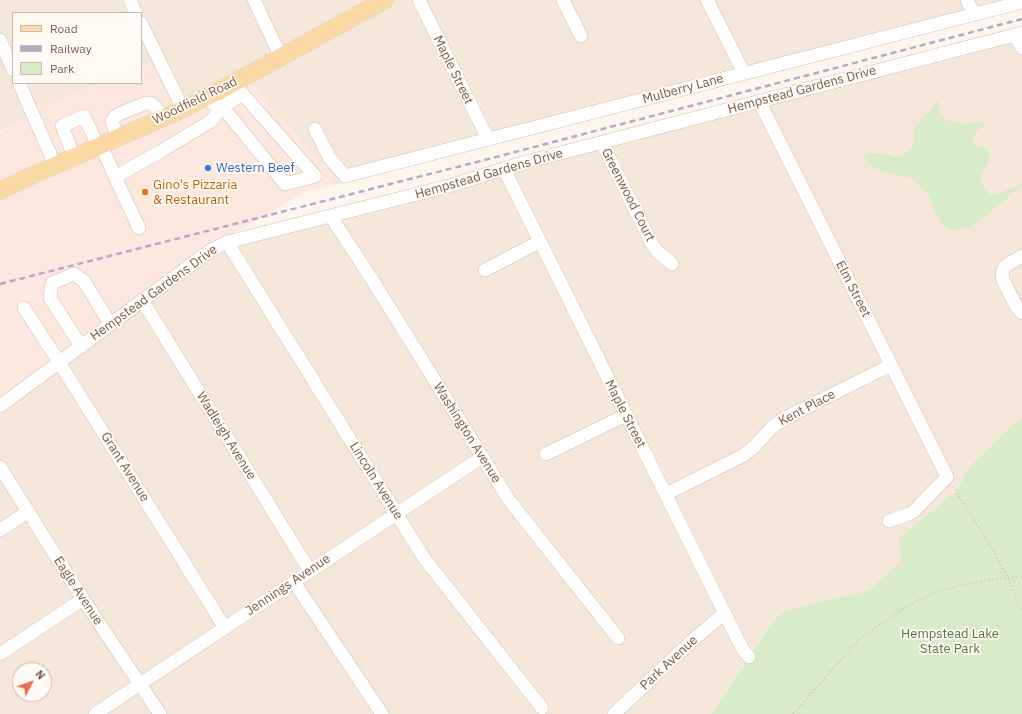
<!DOCTYPE html>
<html>
<head>
<meta charset="utf-8">
<style>
	body { margin:0 }
	#map { position:relative; width:1022px; height:714px; overflow:hidden; background:#fdf6ec; font-family:"IBM Plex Sans",sans-serif }
	canvas { display:block }
	.legend { position:absolute; left:12px; top:12px; width:130px; height:72px; box-sizing:border-box; background:#fffaf3; border:1px solid #cabbb1; margin:0; padding:5px 7px; list-style:none; font-size:12px; color:#7a5c4d }
	.legend li { display:flex; align-items:center; gap:8px; height:20px }
	.legend b { width:20px; border:1px solid #cabbb1 }
	.north { position:absolute; left:12px; top:662px; width:40px; height:40px; box-sizing:border-box; background:#fffaf3; border:1px solid #cabbb1; border-radius:50%; rotate:49deg; font-size:11px; font-weight:700; line-height:16px; text-align:center; color:#7a5c4d }
	.north::after { content:''; display:block; margin:auto; width:14px; height:18px; background:#e76f51; clip-path:polygon(50% 0,100% 100%,50% 72%,0 100%) }
</style>
</head>
<body>
<div id="map">
<canvas width="1022" height="714"></canvas>
<ul class="legend">
<li><b style="height:5px;background:#fbd9a5"></b>Road</li>
<li><b style="height:5px;background:#b9a8c9"></b>Railway</li>
<li><b style="height:11px;background:#d8ecc9"></b>Park</li>
</ul>
<div class="north">N</div>
</div>
<script>
const g = document.querySelector('canvas').getContext('2d');
g.lineJoin = 'round';
function paint(path, color) { g.fillStyle = color; g.fill(path, 'evenodd'); }
const poly = rows => new Path2D(rows.map(r => 'M' + r).join(''));
function strokePath(path, color, width, dash) { g.strokeStyle = color; g.lineWidth = width; g.lineCap = dash ? 'butt' : 'round'; g.setLineDash(dash || []); g.stroke(path); }
function drawText(font, color, halo, rows, align = 'center') {
  g.font = font + ' "IBM Plex Sans",sans-serif'; g.lineWidth = 3.5; g.setLineDash([]); g.textBaseline = 'middle'; g.strokeStyle = halo; g.fillStyle = color; for (const [text, x, y, turn = 0] of rows) {
    g.save(); g.translate(x, y); g.rotate((+turn || 0) * Math.PI / 180); g.textAlign = isNaN(turn) ? turn : align; if (halo) g.strokeText(text, 0, 0); g.fillText(text, 0, 0); g.restore();
  }
}
paint(poly([
	[0,0,1022,0,899,37,335,185,332,176,184,107,160,60,141,67,141,13,13,13,13,83,102,83,30,112,31,117,0,131],
	[1022,35,1022,417,972,464,955,492,898,539,902,561,858,600,775,618,711,714,0,714,0,403,216,246],
	[20,670,44,670,44,694,20,694]
]), '#f5e8da');
paint(poly([
	[160,59,184,107,245,74,332,176,335,185,304,192,217,243,0,402,0,132,31,117,29,112,102,83,141,83,141,67]
]), '#fde8e0');
paint(poly([
	[938,100,939,108,939,114,945,120,964,124,978,122,987,124,976,133,972,140,974,145,986,148,990,153,989,159,982,173,981,180,984,188,990,194,994,195,1022,184,1022,186,972,227,959,230,949,230,940,222,936,215,928,194,913,178,899,176,874,168,862,157,871,153,884,153,895,157,902,156,913,146,914,129,921,119,932,109],
	[1022,417,1022,714,711,714,775,618,780,613,834,598,839,599,869,590,902,561,898,539,955,492,972,464]
]), '#d8ecc9');
const minor = poly([
	[130,0,136,13],
	[254,0,281,57],
	[419,0,488,139],
	[563,0,581,36],
	[707,0,744,73],
	[967,0,974,14],
	[141,23,183,109],
	[1015,35,1022,48],
	[0,40,13,70],
	[19,83,55,165],
	[208,96,212,103,225,110,285,184,315,176,233,83],
	[759,101,947,477,914,511,909,514,889,521],
	[315,129,329,157,345,176,1022,2],
	[118,137,112,122,114,118,119,114,146,103,151,103,157,109,161,119],
	[602,143,653,246,657,251,672,264],
	[101,145,115,177],
	[74,157,62,126,84,116,98,146],
	[504,169,739,642,744,651,749,657],
	[331,217,373,281,509,500,618,638],
	[139,228,115,177,161,151,211,121,221,108,242,94],
	[227,242,424,558,542,708],
	[1022,256,1005,266,1002,273,1003,280,1016,306,1022,313],
	[485,270,539,242],
	[142,300,310,571],
	[24,308,59,362,225,628],
	[81,346,50,298,52,283,74,274,84,281,110,324],
	[0,406,211,250,227,242,449,186,526,162,1022,33],
	[546,454,626,415],
	[0,467,83,599,160,714],
	[666,494,744,455,754,447,772,427,787,417,891,365],
	[0,530,27,512],
	[294,582,382,714],
	[0,654,83,599],
	[95,714,482,457],
	[614,714,695,638,725,613]
]);
const major = poly([
	[0,191,22,180,183,109,224,88,385,0]
]);
strokePath(minor, '#d1beb0', 14);
strokePath(major, '#dad1cd', 18);
strokePath(poly([
	[953,486,991,547,1008,578,1022,612],
	[793,714,860,638,881,624,910,604,936,592,962,585,990,580,1022,576]
]), '#d9b8a5', 1.5, [1, 3]);
strokePath(minor, '#fff', 13);
strokePath(major, '#fbd9a5', 17);
strokePath(poly([
	[0,284,496,157,1022,19]
]), '#b9a8c9', 2.5, [6, 4]);
for (const [x, y, r, color] of [
	[208,168,4,"#3f7fe0"],
	[145,192,4,"#e8710a"]
]) { const dot = new Path2D(); dot.arc(x, y, r, 0, 2 * Math.PI); g.fillStyle = color; g.fill(dot); strokePath(dot, '#fffaf3', 1.5); }
drawText('13px', '#7a5c4d', '#fffaf3', [
	["Maple Street",453,70,64],
	["Mulberry Lane",683,89,-15],
	["Hempstead Gardens Drive",802,90,-15],
	["Woodfield Road",195,101,-26],
	["Hempstead Gardens Drive",489,174,-16],
	["Greenwood Court",628,195,63],
	["Elm Street",853,289,63],
	["Hempstead Gardens Drive",154,293,-36],
	["Kent Place",807,408,-28],
	["Maple Street",625,414,63],
	["Washington Avenue",467,433,58],
	["Wadleigh Avenue",226,436,58],
	["Grant Avenue",125,467,58],
	["Lincoln Avenue",376,481,58],
	["Jennings Avenue",288,585,-34],
	["Eagle Avenue",78,591,57],
	["Park Avenue",669,663,-43]
]);
drawText('13px', '#366cbe', '#fffaf3', [
	["Western Beef",216,168]
], 'left');
drawText('13px', '#c56008', '#fffaf3', [
	["Gino's Pizzaria",153,185],
	["& Restaurant",153,200]
], 'left');
drawText('13px', '#537a41', '#fffaf3', [
	["Hempstead Lake",950,634],
	["State Park",950,649]
]);
</script>
</body>
</html>
